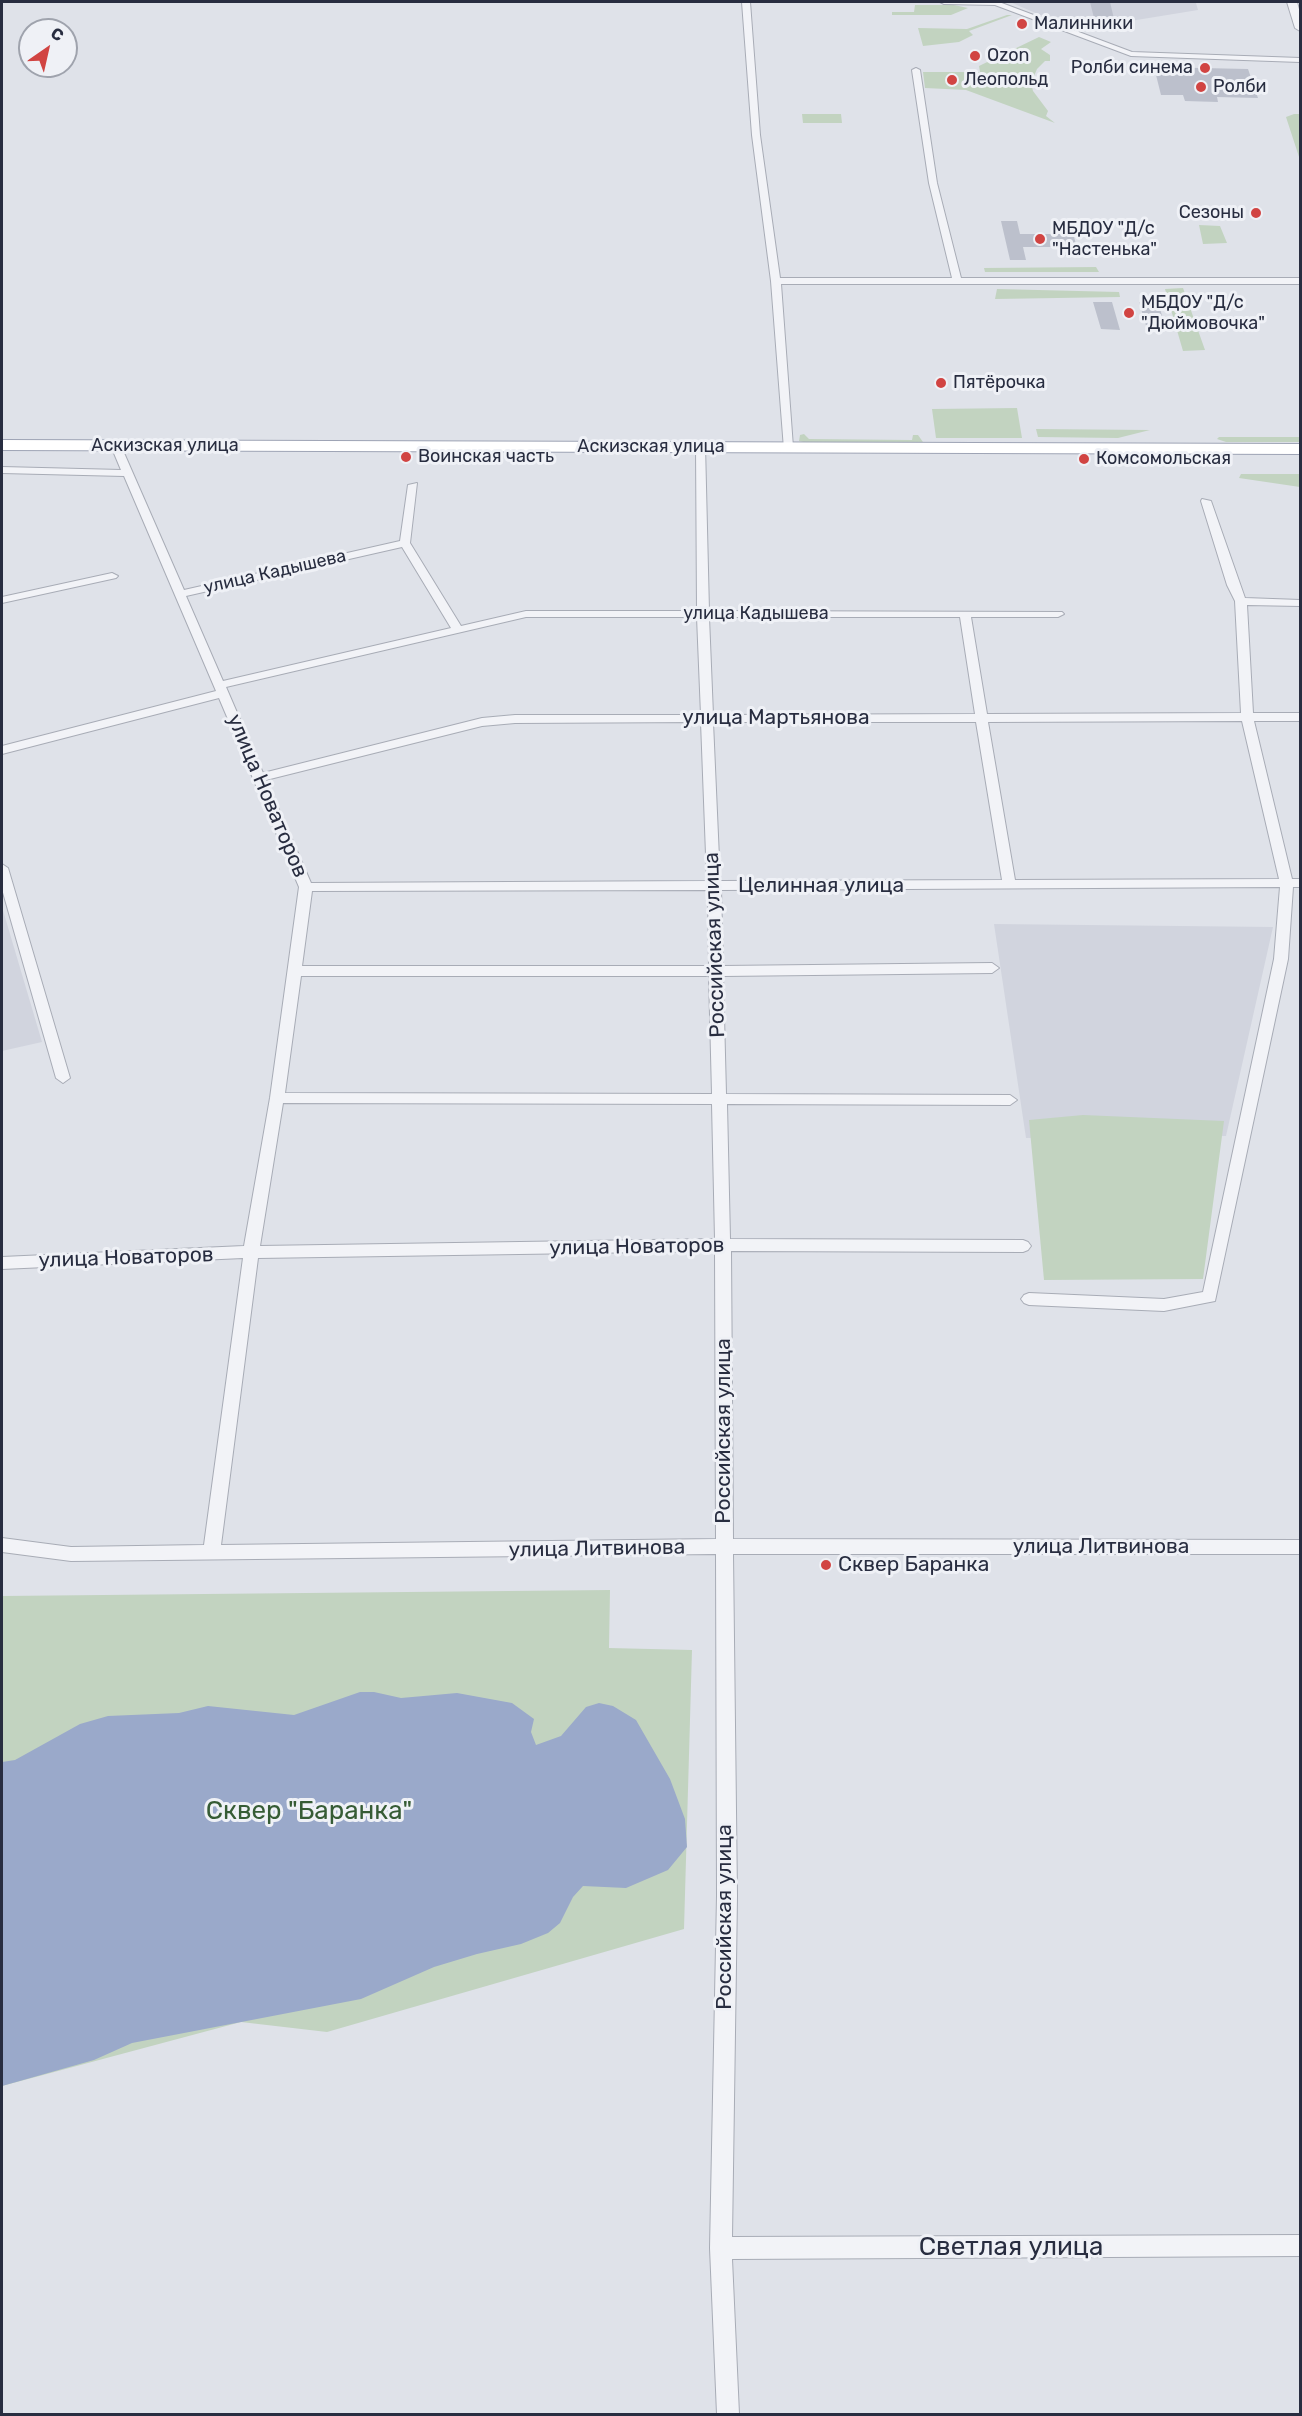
<!DOCTYPE html>
<html>
<head>
<meta charset="utf-8">
<style>
	body { margin:0 }
	#map { position:relative; width:1302px; height:2416px; overflow:hidden; background:#dfe2e9; font-family:Rubik,sans-serif }
	canvas { display:block }
	.frame { position:absolute; inset:0; border:3px solid #282d40; pointer-events:none }
	.north { position:absolute; left:18px; top:18px; width:60px; height:60px; box-sizing:border-box; background:#eff1f6; border:2px solid #9fa3ad; border-radius:50%; rotate:34deg; font-size:16px; font-weight:700; line-height:24px; text-align:center; color:#282d40 }
	.north::after { content:''; display:block; margin:auto; width:21px; height:27px; background:#d14442; clip-path:polygon(50% 0,100% 100%,50% 72%,0 100%) }
</style>
</head>
<body>
<div id="map">
<canvas width="1302" height="2416"></canvas>
<div class="frame"></div>
<div class="north">С</div>
</div>
<script>
const g = document.querySelector('canvas').getContext('2d');
g.lineJoin = 'round';
function paint(path, color) { g.fillStyle = color; g.fill(path, 'evenodd'); }
const poly = rows => new Path2D(rows.map(r => 'M' + r).join(''));
function strokePath(path, color, width, dash) { g.strokeStyle = color; g.lineWidth = width; g.lineCap = dash ? 'butt' : 'round'; g.setLineDash(dash || []); g.stroke(path); }
function drawText(font, color, halo, rows, align = 'center') {
  g.font = font + ' Rubik,sans-serif'; g.lineWidth = 6; g.setLineDash([]); g.textBaseline = 'middle'; g.strokeStyle = halo; g.fillStyle = color; for (const [text, x, y, turn = 0] of rows) {
    g.save(); g.translate(x, y); g.rotate((+turn || 0) * Math.PI / 180); g.textAlign = isNaN(turn) ? turn : align; if (halo) g.strokeText(text, 0, 0); g.fillText(text, 0, 0); g.restore();
  }
}
paint(poly([
	[1010,2,1181,2,1196,3,1198,10,1075,30],
	[2,907,42,1042,2,1051],
	[994,924,1273,927,1226,1136,1026,1138]
]), '#d1d4de');
paint(poly([
	[915,5,954,5,968,8,951,15,892,15,892,12,914,12],
	[1007,15,1012,15,969,31,973,35,959,42,923,46,918,28,967,29],
	[1039,37,1051,42,1041,49,1050,55,1050,61,1045,61,1037,69,1031,83,1033,91,1048,111,1046,116,1055,123,966,90,925,88,923,72,980,72,979,66],
	[802,114,841,114,842,123,803,123],
	[1294,114,1300,114,1300,160,1286,117],
	[1199,225,1220,226,1227,243,1203,244],
	[1096,267,1099,272,985,272,984,268],
	[1183,288,1205,350,1183,351,1165,289],
	[997,289,1119,292,1120,297,995,299],
	[1017,408,1022,438,936,438,932,409],
	[1036,429,1150,430,1118,438,1038,437],
	[804,434,809,439,912,440,913,435,918,435,923,442,811,444,799,441,800,435],
	[1219,437,1300,437,1300,442,1226,442,1217,439],
	[1241,474,1300,474,1300,487,1239,478],
	[1083,1115,1224,1121,1203,1279,1044,1280,1029,1120],
	[610,1590,609,1648,692,1650,684,1929,327,2032,241,2022,2,2086,2,1596]
]), '#c2d3c0');
paint(poly([
	[360,1692,374,1692,401,1698,457,1693,512,1703,534,1719,531,1732,536,1745,561,1736,586,1707,599,1703,613,1706,636,1720,670,1779,685,1819,687,1847,668,1870,626,1888,583,1886,573,1897,560,1923,548,1933,521,1944,477,1954,434,1967,361,1999,132,2043,94,2060,2,2086,2,1762,15,1760,80,1724,108,1716,179,1713,208,1706,294,1715]
]), '#9aa9ca');
paint(poly([
	[1090,2,1110,2,1114,19,1094,18],
	[1154,67,1248,69,1258,98,1217,97,1218,102,1185,101,1183,95,1161,95],
	[1001,221,1017,221,1020,234,1059,234,1056,225,1071,225,1079,256,1065,256,1062,247,1023,247,1026,260,1010,260],
	[1093,302,1112,302,1120,330,1101,329],
	[1139,302,1158,302,1166,329,1147,329]
]), '#bcc0cc');
const minor = poly([
	[742,2,750,2,760,135,780,278,952,278,929,183,912,70,916,68,920,70,937,183,961,278,1300,278,1300,284,781,284,793,447,784,449,771,281,752,135,742,2],
	[940,2,999,2,1132,52,1300,58,1300,62,1131,56,995,5,944,4,940,2],
	[116,443,121,446,184,590,400,541,408,485,417,483,410,543,461,626,526,611,697,611,696,447,705,445,709,611,1062,612,1064,614,1058,617,971,617,987,714,1241,713,1235,601,1227,585,1201,501,1202,499,1211,501,1245,598,1300,600,1300,606,1247,605,1253,713,1300,713,1300,721,1254,721,1292,879,1300,879,1300,887,1293,887,1288,959,1215,1301,1164,1311,1029,1305,1024,1303,1021,1299,1024,1295,1029,1293,1164,1299,1203,1292,1274,959,1280,887,721,890,723,966,992,963,999,968,992,973,723,976,726,1094,1010,1095,1017,1100,1010,1105,727,1104,730,1239,1023,1240,1028,1242,1031,1246,1028,1250,1023,1252,731,1251,733,1539,1300,1540,1300,1554,733,1554,737,1896,732,2237,1300,2235,1300,2256,732,2259,739,2414,717,2414,710,2248,717,1896,716,1554,71,1561,2,1552,2,1538,71,1547,204,1545,243,1258,2,1269,2,1257,244,1246,270,1098,299,887,219,698,2,754,2,746,216,691,124,476,2,473,2,467,121,470,111,446,116,443],
	[402,547,451,628,223,681,186,596,402,547],
	[526,617,697,617,701,715,515,715,482,718,263,773,226,687,526,617],
	[709,617,960,617,975,714,713,715,709,617],
	[1242,721,1279,879,1015,880,988,722,1242,721],
	[701,722,707,881,311,883,266,780,482,726,515,723,701,722],
	[713,722,976,722,1002,880,720,881,713,722],
	[708,890,709,966,302,966,312,891,708,890],
	[301,976,709,976,712,1094,285,1093,301,976],
	[283,1103,712,1104,715,1239,260,1246,283,1103],
	[715,1251,716,1539,221,1545,258,1258,715,1251],
	[112,573,118,576,116,578,2,603,2,597,112,573],
	[2,864,8,868,70,1078,63,1083,56,1078,2,889,2,864]
]);
const tertiary = poly([
	[1287,2,1297,2,1300,13,1300,31,1295,28,1287,2]
]);
const primary = poly([
	[2,440,1300,444,1300,454,2,450,2,440]
]);
strokePath(minor, '#a8acb6', 2);
strokePath(tertiary, '#a8acb6', 2);
strokePath(primary, '#9ea4b5', 2);
paint(minor, '#f2f3f7');
paint(tertiary, '#f2f3f7');
paint(primary, '#fff');
for (const [x, y, r, color] of [
	[1022,24,6,"#d14442"],
	[975,56,6,"#d14442"],
	[1205,68,6,"#d14442"],
	[952,80,6,"#d14442"],
	[1201,87,6,"#d14442"],
	[1256,213,6,"#d14442"],
	[1040,239,6,"#d14442"],
	[1129,313,6,"#d14442"],
	[941,383,6,"#d14442"],
	[406,457,6,"#d14442"],
	[1084,459,6,"#d14442"],
	[826,1565,6,"#d14442"]
]) { const dot = new Path2D(); dot.arc(x, y, r, 0, 2 * Math.PI); g.fillStyle = color; g.fill(dot); strokePath(dot, '#eff1f6', 2); }
drawText('18px', '#282d40', '#eff1f6', [
	["Малинники",1034,24],
	["Ozon",987,56],
	["Ролби синема",1193,68,"right"],
	["Леопольд",964,80],
	["Ролби",1213,87],
	["Сезоны",1244,213,"right"],
	["МБДОУ \"Д/с",1052,229],
	["\"Настенька\"",1052,250],
	["МБДОУ \"Д/с",1141,303],
	["\"Дюймовочка\"",1141,324],
	["Пятёрочка",953,383],
	["Воинская часть",418,457],
	["Комсомольская",1096,459]
], 'left');
drawText('18px', '#282d40', '#eff1f6', [
	["Аскизская улица",165,446],
	["Аскизская улица",651,447],
	["улица Кадышева",275,572,-13],
	["улица Кадышева",756,614]
]);
drawText('21px', '#282d40', '#eff1f6', [
	["улица Мартьянова",776,718],
	["улица Новаторов",267,796,67],
	["Целинная улица",821,886],
	["Российская улица",715,945,-92],
	["улица Новаторов",637,1247,-1],
	["улица Новаторов",126,1258,-2],
	["Российская улица",724,1431,-90],
	["улица Литвинова",1101,1547],
	["улица Литвинова",597,1549,-1],
	["Российская улица",725,1917,-90]
]);
drawText('21px', '#282d40', '#eff1f6', [
	["Сквер Баранка",838,1565]
], 'left');
drawText('26px', '#365c35', '#eff1f6', [
	["Сквер \"Баранка\"",309,1811]
]);
drawText('26px', '#282d40', '#eff1f6', [
	["Светлая улица",1011,2247]
]);
</script>
</body>
</html>
